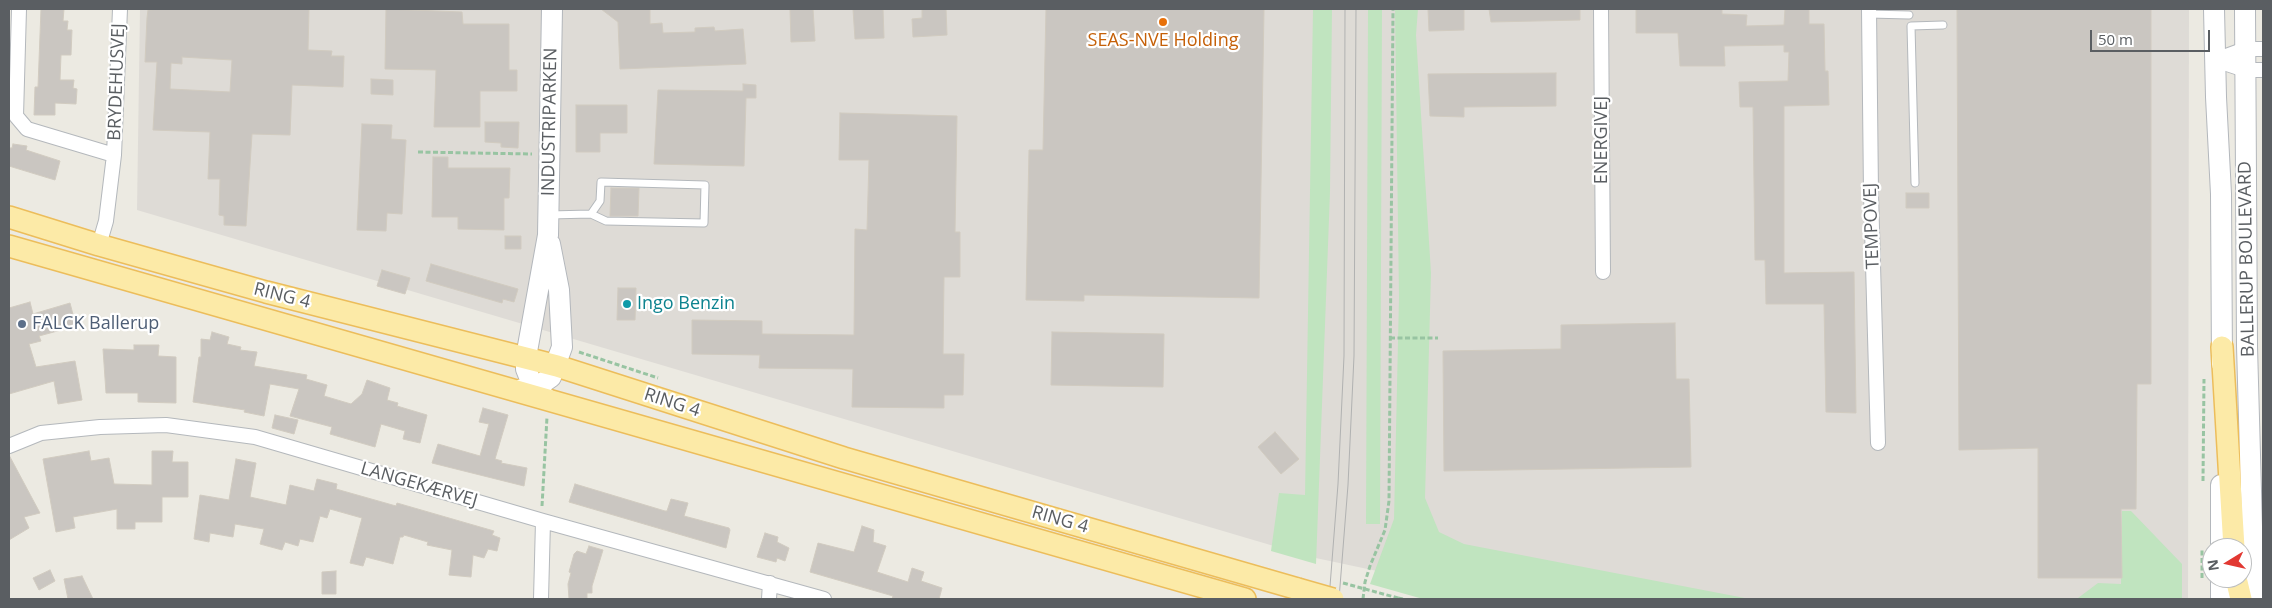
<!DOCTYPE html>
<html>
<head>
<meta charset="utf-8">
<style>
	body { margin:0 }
	#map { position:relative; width:2272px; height:608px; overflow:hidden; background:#eceae2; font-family:"Open Sans",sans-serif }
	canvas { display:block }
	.frame { position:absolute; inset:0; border:10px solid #5a5e62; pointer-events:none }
	.north { position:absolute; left:2202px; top:538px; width:50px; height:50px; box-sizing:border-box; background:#fff; border:1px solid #bdbfc0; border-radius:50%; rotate:261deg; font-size:14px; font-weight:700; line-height:20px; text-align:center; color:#5a5e62 }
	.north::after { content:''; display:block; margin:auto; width:18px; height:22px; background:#e23832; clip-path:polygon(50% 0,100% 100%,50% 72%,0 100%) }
	.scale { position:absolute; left:2090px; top:30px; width:120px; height:22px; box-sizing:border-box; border:2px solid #5a5e62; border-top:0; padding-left:6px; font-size:15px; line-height:18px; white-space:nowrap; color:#5a5e62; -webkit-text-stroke:4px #fff; paint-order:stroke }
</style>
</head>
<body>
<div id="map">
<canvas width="2272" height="608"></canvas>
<div class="frame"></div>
<div class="north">N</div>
<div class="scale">50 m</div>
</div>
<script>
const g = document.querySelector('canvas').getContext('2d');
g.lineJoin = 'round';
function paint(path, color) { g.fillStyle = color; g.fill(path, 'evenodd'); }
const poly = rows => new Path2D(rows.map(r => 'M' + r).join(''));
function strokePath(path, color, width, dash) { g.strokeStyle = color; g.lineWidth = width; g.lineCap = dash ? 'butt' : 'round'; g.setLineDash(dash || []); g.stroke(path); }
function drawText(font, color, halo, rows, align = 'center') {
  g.font = font + ' "Open Sans",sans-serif'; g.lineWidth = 4.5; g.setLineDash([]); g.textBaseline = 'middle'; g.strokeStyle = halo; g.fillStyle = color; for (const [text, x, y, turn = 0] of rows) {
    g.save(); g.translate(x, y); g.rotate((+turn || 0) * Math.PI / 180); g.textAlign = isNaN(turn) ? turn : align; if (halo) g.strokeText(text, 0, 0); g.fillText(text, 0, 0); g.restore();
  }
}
paint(poly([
	[140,9,2189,9,2188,599,1509,599,1311,557,137,210]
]), '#dedbd6');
paint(poly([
	[1313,9,1332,9,1330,192,1316,564,1271,551,1279,493,1305,495],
	[1368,9,1382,9,1380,524,1366,524],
	[1395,9,1418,9,1416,35,1431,273,1425,498,1439,532,1464,544,1750,599,1423,599,1370,584,1394,519,1399,297],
	[2122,511,2131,511,2182,564,2182,599,2036,599,2078,598,2098,583,2121,584]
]), '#c0e4bf');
const building = poly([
	[41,9,64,9,63,21,68,21,67,30,72,30,71,55,61,55,60,80,74,80,73,88,77,89,76,104,55,103,55,115,34,115,35,87,38,87,41,9],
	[160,9,309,9,308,50,332,51,331,56,344,56,343,87,292,85,290,135,252,134,246,226,224,225,224,216,219,215,220,179,208,179,210,132,153,130,157,62,145,62,147,18,148,10,160,9],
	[182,57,232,60,230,92,170,89,171,63,182,64,182,57],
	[386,9,462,12,463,24,509,24,509,70,517,70,517,91,480,91,480,127,434,127,436,70,385,69,386,9],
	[601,9,650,9,650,24,662,23,663,33,695,32,695,28,714,27,715,31,743,29,746,64,620,69,618,22,601,9],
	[790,9,813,9,815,41,791,42,790,9],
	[853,9,883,9,884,38,855,39,853,9],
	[922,9,946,9,947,35,913,37,912,19,922,18,922,9],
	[1046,9,1264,9,1259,298,1084,295,1084,301,1026,300,1029,150,1043,150,1046,9],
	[1428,9,1464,9,1464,30,1429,31,1428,9],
	[1489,9,1580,9,1580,20,1491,22,1489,9],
	[1636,9,1722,9,1722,14,1747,15,1746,26,1784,25,1785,9,1809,9,1809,24,1824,24,1825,71,1828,71,1829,105,1784,106,1784,273,1854,272,1856,413,1826,412,1824,304,1766,304,1765,260,1755,260,1753,107,1740,107,1739,82,1788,81,1789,52,1784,52,1784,45,1724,46,1725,66,1680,66,1678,33,1636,33,1636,9],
	[1957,9,2151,9,2151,384,2137,384,2136,509,2121,509,2122,578,2038,578,2038,448,1959,450,1957,9],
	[1556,73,1556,106,1464,107,1464,117,1430,116,1428,74,1556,73],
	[371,79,393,80,393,95,371,94,371,79],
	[743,84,756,85,756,98,746,98,744,166,654,164,658,90,743,91,743,84],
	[576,105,627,105,627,133,600,133,600,152,576,152,576,105],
	[840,113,957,116,955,232,960,232,960,277,944,277,943,354,964,354,963,395,944,395,944,408,852,407,853,369,759,368,760,355,692,354,692,320,762,321,762,334,854,335,855,229,867,230,869,160,839,160,840,113],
	[485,122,519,122,518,148,501,147,501,143,485,142,485,122],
	[362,124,392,125,391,139,406,140,402,214,387,213,386,231,357,230,362,124],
	[13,144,27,146,26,150,60,161,55,180,9,166,9,148,12,148,13,144],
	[433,157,448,157,448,168,510,168,509,198,504,198,504,230,458,229,458,217,432,217,433,157],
	[611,188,639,188,638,216,610,216,611,188],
	[1906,193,1929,193,1929,208,1906,208,1906,193],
	[505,236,521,236,521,249,505,249,505,236],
	[431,264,518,289,514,302,503,299,502,303,426,281,431,264],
	[382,270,410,278,405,294,377,286,382,270],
	[618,288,636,288,635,320,617,320,618,288],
	[30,302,33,314,70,303,76,326,39,336,41,341,29,344,36,367,75,361,82,400,58,404,54,381,9,394,9,308,30,302],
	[1675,323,1676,379,1689,379,1691,467,1444,471,1443,351,1561,349,1561,325,1675,323],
	[212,332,229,337,227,344,241,347,240,350,257,352,254,366,307,375,306,379,327,385,324,396,351,404,362,394,367,380,390,388,387,400,398,403,397,406,427,415,420,443,403,439,405,431,381,424,375,447,330,434,332,427,290,416,299,389,270,384,264,416,244,412,245,410,193,402,199,357,201,357,201,339,210,340,212,332],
	[1052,332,1164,334,1163,387,1051,385,1052,332],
	[134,345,159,345,158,356,176,357,176,403,138,402,138,393,106,393,103,349,134,350,134,345],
	[483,408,508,415,495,459,502,461,501,463,527,468,524,486,432,463,438,444,480,456,489,424,479,422,483,408],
	[275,415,298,420,294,434,272,428,275,415],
	[1275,432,1299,459,1281,474,1258,447,1275,432],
	[89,451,91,461,109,458,114,484,152,485,152,451,173,451,172,462,188,462,188,497,162,497,162,522,135,522,135,529,117,529,117,509,73,517,75,528,56,532,43,459,89,451],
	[9,455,40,513,24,517,29,528,9,540,9,455],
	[236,459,256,463,250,497,286,505,290,485,314,491,317,479,337,484,336,489,396,506,397,503,494,531,492,535,500,538,497,551,488,549,484,558,473,555,471,577,449,575,452,550,427,545,428,542,404,535,403,537,400,537,393,564,366,557,363,566,350,563,362,518,330,509,327,518,320,516,313,542,300,539,298,546,285,542,282,550,260,544,264,529,235,524,233,537,210,533,209,542,194,539,200,495,229,500,236,459],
	[575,484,665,511,667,511,671,499,688,503,684,516,729,528,730,530,726,548,569,502,575,484],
	[862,526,874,530,873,542,886,546,877,572,908,582,912,568,924,572,921,581,942,588,939,599,892,599,893,596,810,572,818,543,854,552,862,526],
	[765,533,778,537,777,542,789,548,785,561,777,558,776,562,757,557,765,533],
	[589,546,603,550,592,586,592,593,587,593,587,599,569,599,568,584,571,573,569,572,574,554,577,551,586,554,589,546],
	[50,570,55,581,39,590,33,578,50,570],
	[336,571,336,594,322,594,322,572,336,571],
	[82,576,93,599,68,599,64,579,82,576]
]);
paint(building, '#cac6c1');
strokePath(building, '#d1cbc0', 1);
const lane = poly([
	[1869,14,1909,15],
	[1915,183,1911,26,1943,25],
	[549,215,591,214,606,221,704,223,705,185,601,182,600,201,591,214]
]);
const street = poly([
	[19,9,16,116,27,129,114,155],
	[1601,9,1603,272],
	[1869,9,1871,193,1878,443],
	[2215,60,2245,49,2263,49],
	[2215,60,2245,70,2263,70],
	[99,245,106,221,114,155,120,9],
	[9,446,41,433,100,427,166,425,255,437,543,521,824,599],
	[541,599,543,521],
	[769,599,770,583]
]);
const secondary = poly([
	[2214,9,2216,97,2221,194,2222,364],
	[2245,9,2247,346,2254,599],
	[522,389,534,389,551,377,562,347,559,290,550,244],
	[546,398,534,389,526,369,526,357,548,235,552,9],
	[2221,548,2221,485],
	[2221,599,2221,578]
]);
const primary = poly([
	[9,217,99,245,266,292,557,366,844,458,1298,589],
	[9,246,1245,599],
	[2222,347,2234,548],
	[2236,578,2241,599]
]);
strokePath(lane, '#b4b8bc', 9);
strokePath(street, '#b4b8bc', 16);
strokePath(secondary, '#b3b7bc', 22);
strokePath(primary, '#ecbd5b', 24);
strokePath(poly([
	[418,152,532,154],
	[1390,338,1438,338],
	[579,352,658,378],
	[2203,481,2204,379],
	[542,506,547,417],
	[2202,578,2202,549],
	[1398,598,1403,599],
	[1363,599,1365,582,1370,566,1385,530,1389,501,1393,9]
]), '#98c4a2', 3, [5, 2.5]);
strokePath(lane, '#fff', 7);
strokePath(street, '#fff', 14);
strokePath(secondary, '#fff', 20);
strokePath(primary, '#fceaa7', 21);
strokePath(poly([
	[1329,599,1338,484,1344,356,1345,9],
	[1339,599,1348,485,1354,356,1356,9]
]), '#b1b2b2', 1);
const primaryBridge = poly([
	[1298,589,1333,599]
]);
strokePath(primaryBridge, '#ecbd5b', 24, []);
strokePath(poly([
	[1343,583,1398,598]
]), '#98c4a2', 3, [5, 2.5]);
strokePath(primaryBridge, '#fceaa7', 21);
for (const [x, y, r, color] of [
	[1163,22,5,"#e8710a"],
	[627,304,5,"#0f9aa8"],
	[22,324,5,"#5c6f8a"]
]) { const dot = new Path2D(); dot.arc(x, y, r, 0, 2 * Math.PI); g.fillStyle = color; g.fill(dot); strokePath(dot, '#fff', 2); }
drawText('18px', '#c56008', '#fff', [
	["SEAS-NVE Holding",1163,41]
]);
drawText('18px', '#5a5e62', '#fff', [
	["BRYDEHUSVEJ",117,82,-88],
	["INDUSTRIPARKEN",550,122,-89],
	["ENERGIVEJ",1602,140,-90],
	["TEMPOVEJ",1872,226,-92],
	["BALLERUP BOULEVARD",2247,259,-91],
	["RING 4",282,296,14],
	["RING 4",672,403,18],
	["LANGEKÆRVEJ",419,485,16],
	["RING 4",1060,520,16]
]);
drawText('18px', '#0d838f', '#fff', [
	["Ingo Benzin",637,304]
], 'left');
drawText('18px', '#4e5e75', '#fff', [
	["FALCK Ballerup",32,324]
], 'left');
</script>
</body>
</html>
